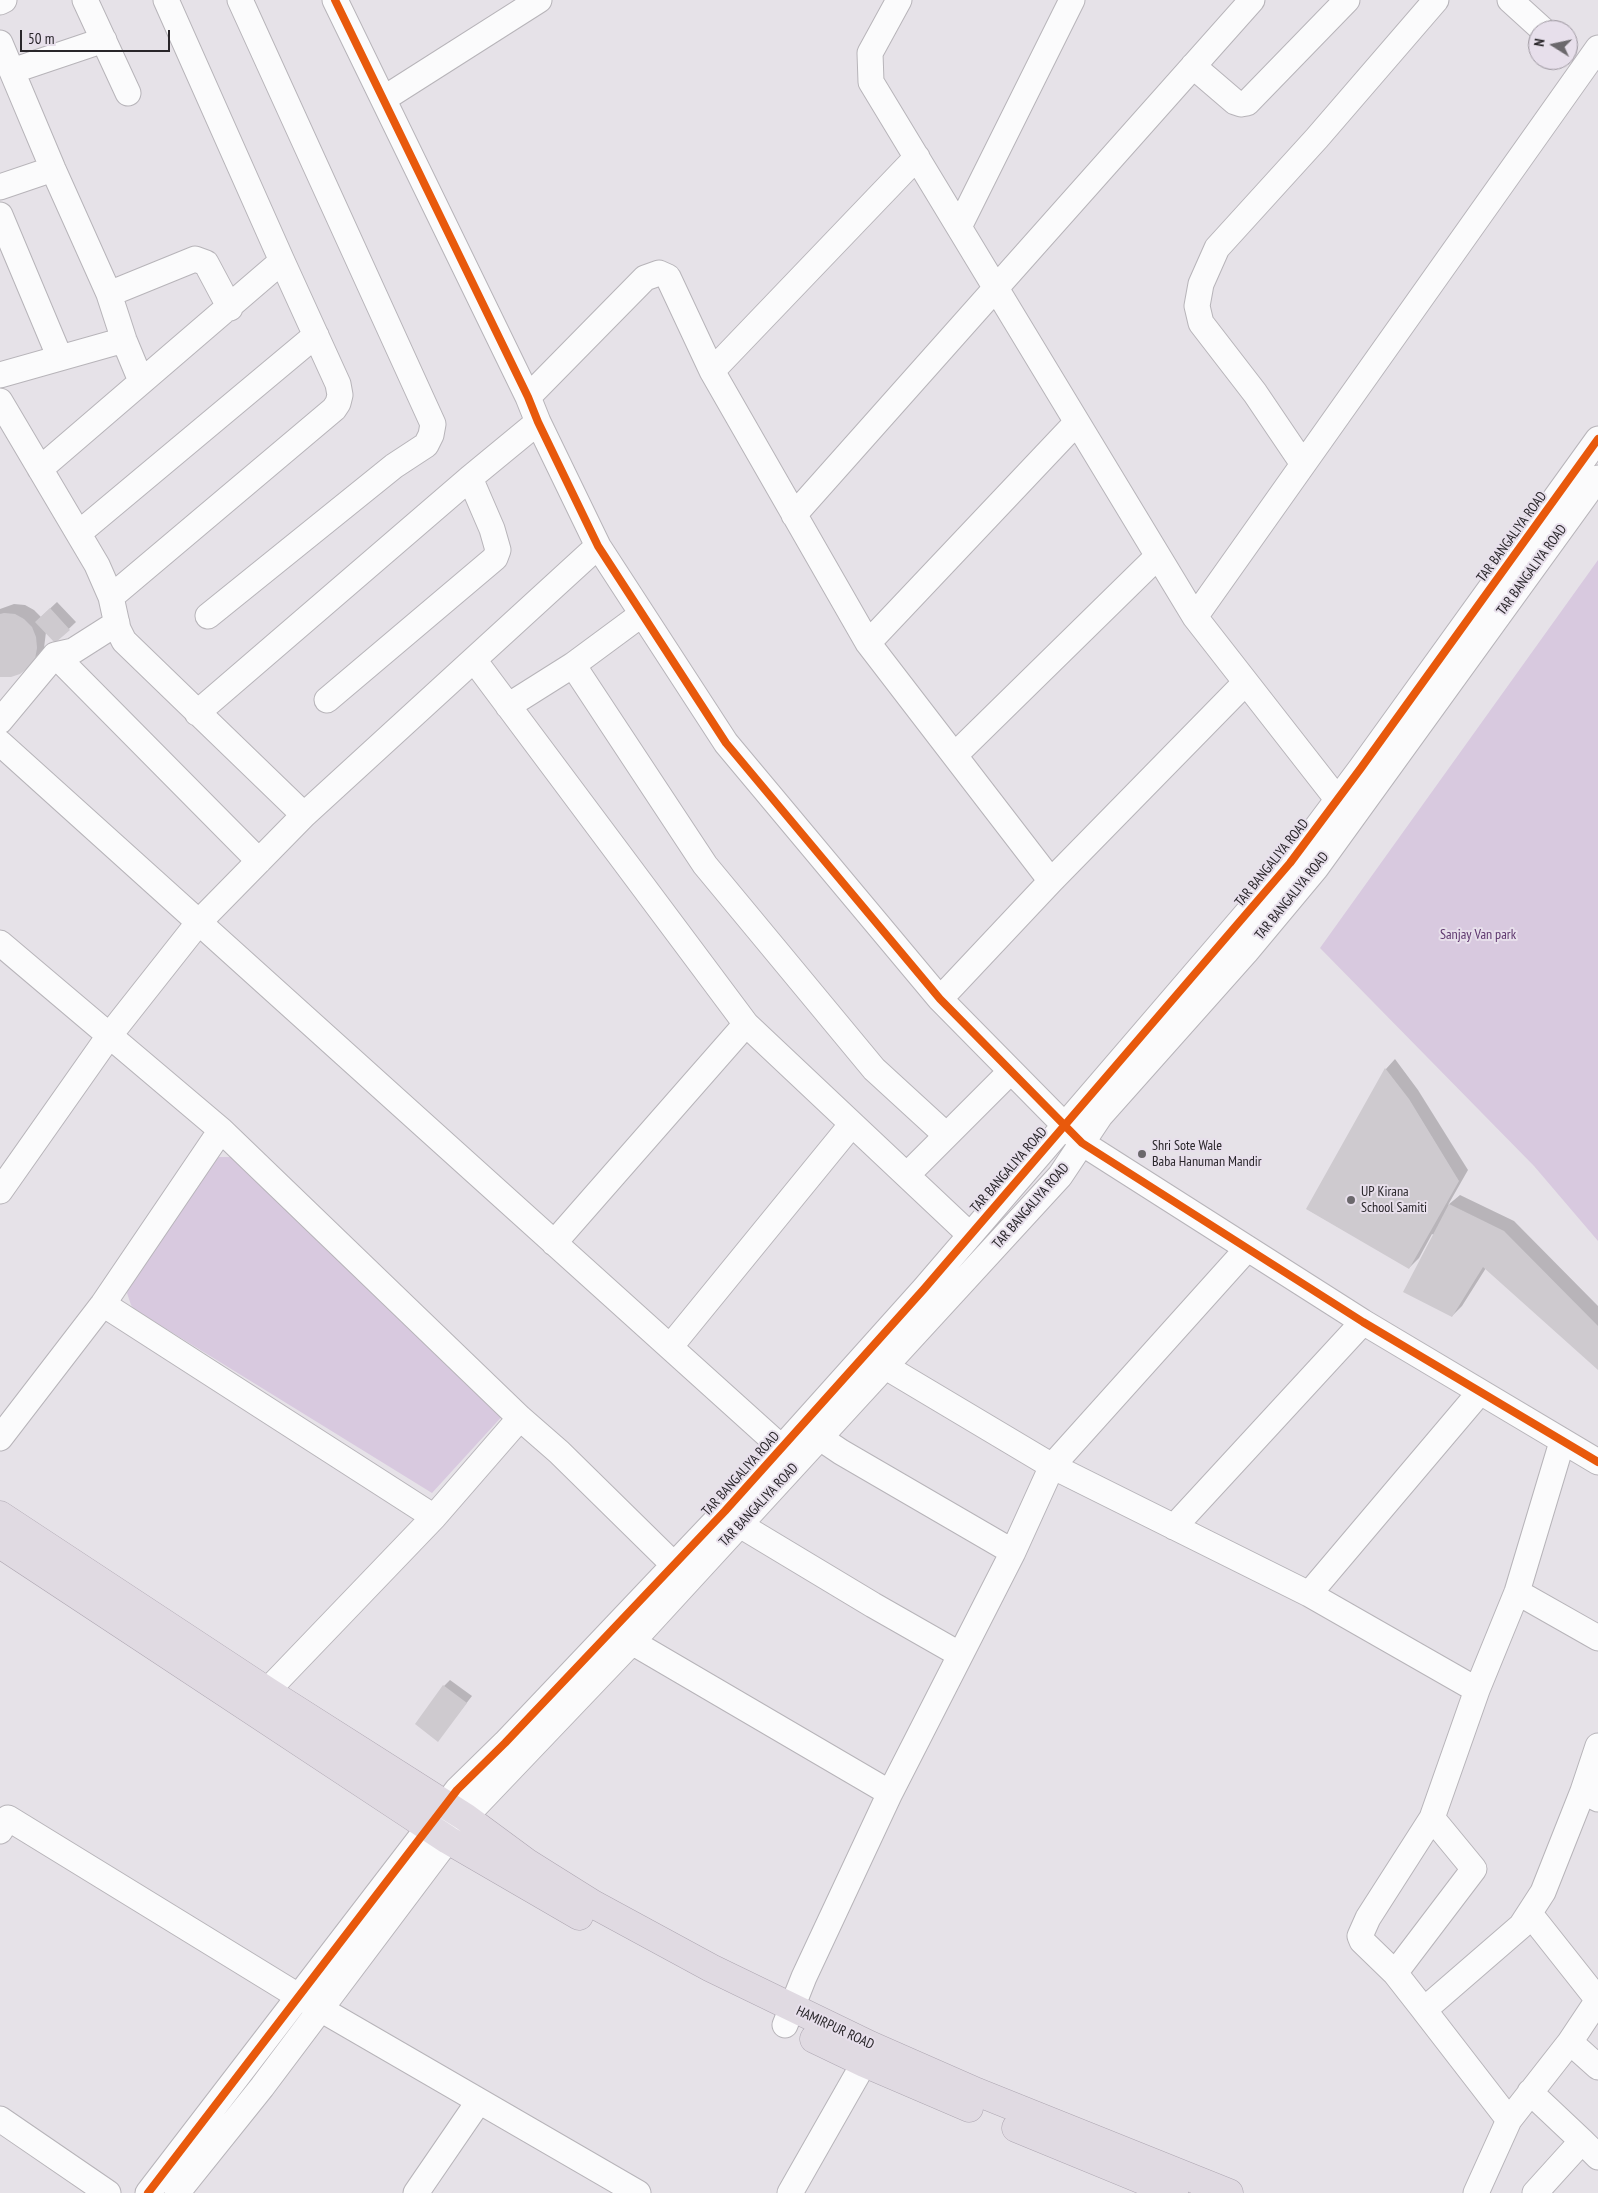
<!DOCTYPE html>
<html>
<head>
<meta charset="utf-8">
<style>
	body { margin:0 }
	#map { position:relative; width:1598px; height:2193px; overflow:hidden; background:#e6e2e8; font-family:"PT Sans Narrow",sans-serif }
	canvas { display:block }
	.north { position:absolute; left:1528px; top:20px; width:50px; height:50px; box-sizing:border-box; background:#e7dfeb; border:1px solid #9b959e; border-radius:50%; rotate:280deg; font-size:14px; font-weight:700; line-height:20px; text-align:center; color:#29262a }
	.north::after { content:''; display:block; margin:auto; width:18px; height:22px; background:#6b686c; clip-path:polygon(50% 0,100% 100%,50% 72%,0 100%) }
	.scale { position:absolute; left:20px; top:30px; width:150px; height:22px; box-sizing:border-box; border:2px solid #29262a; border-top:0; padding-left:6px; font-size:15px; line-height:18px; white-space:nowrap; color:#29262a; -webkit-text-stroke:4px #e7dfeb; paint-order:stroke }
</style>
</head>
<body>
<div id="map">
<canvas width="1598" height="2193"></canvas>
<div class="north">N</div>
<div class="scale">50 m</div>
</div>
<script>
const g = document.querySelector('canvas').getContext('2d');
g.lineJoin = 'round';
function paint(path, color) { g.fillStyle = color; g.fill(path, 'evenodd'); }
const poly = rows => new Path2D(rows.map(r => 'M' + r).join(''));
function strokePath(path, color, width, dash) { g.strokeStyle = color; g.lineWidth = width; g.lineCap = dash ? 'butt' : 'round'; g.setLineDash(dash || []); g.stroke(path); }
function drawText(font, color, halo, rows, align = 'center') {
  g.font = font + ' "PT Sans Narrow",sans-serif'; g.lineWidth = 4; g.setLineDash([]); g.textBaseline = 'middle'; g.strokeStyle = halo; g.fillStyle = color; for (const [text, x, y, turn = 0] of rows) {
    g.save(); g.translate(x, y); g.rotate((+turn || 0) * Math.PI / 180); g.textAlign = isNaN(turn) ? turn : align; if (halo) g.strokeText(text, 0, 0); g.fillText(text, 0, 0); g.restore();
  }
}
paint(poly([
	[1598,560,1598,1241,1534,1166,1320,948],
	[219,1157,231,1157,262,1185,506,1412,432,1493,134,1309,131,1305,127,1293,130,1282,211,1163]
]), '#d8c9df');
paint(poly([
	[57,602,76,622,55,642,46,632,44,648,27,667,0,674,0,609,14,604,25,605,34,610,41,617],
	[1395,1059,1418,1090,1468,1170,1448,1205,1460,1195,1514,1221,1598,1306,1598,1369,1486,1268,1462,1306,1452,1316,1434,1235,1432,1234,1419,1258,1409,1268,1307,1209,1386,1069],
	[450,1680,472,1696,438,1740,444,1686]
]), '#0003');
paint(poly([
	[50,608,70,630,55,643,35,622],
	[4,613,15,614,24,619,32,627,36,637,37,648,35,659,28,668,20,674,11,677,0,677,0,614],
	[1385,1068,1409,1099,1459,1181,1409,1269,1306,1209],
	[1449,1204,1504,1231,1598,1326,1598,1370,1483,1267,1452,1317,1403,1292],
	[443,1685,467,1703,438,1742,415,1724]
]), '#cecacf');
const minor = poly([
	[85,0,128,93],
	[335,0,528,397,538,422,598,546,726,743,940,999,1082,1143,1363,1322,1598,1462],
	[899,0,870,53,871,82,1195,617,1348,813],
	[1510,0,1543,30],
	[0,2,4,0],
	[0,43,53,169,109,294,124,340,141,381],
	[1193,66,1235,102,1241,104,1247,103,1347,0],
	[12,71,104,40],
	[385,98,539,0],
	[0,187,53,169],
	[0,215,60,358],
	[959,227,1072,0],
	[109,294,195,259,206,263,230,308],
	[712,371,917,157],
	[0,375,124,340],
	[528,397,645,278,659,273,668,277,712,371,868,643,1051,881],
	[0,401,97,565,111,597,118,629,124,641,304,815],
	[1303,464,1255,393,1201,323,1197,306,1201,284,1217,248,1317,138,1436,0],
	[40,469,282,261],
	[794,515,1252,0],
	[79,533,316,335],
	[111,597,334,409,338,403,340,395,338,384,282,261,166,0],
	[208,616,394,466,426,445,431,435,433,424,240,0],
	[1195,617,1598,48],
	[868,643,1077,422],
	[55,655,259,861],
	[474,660,746,1024,970,1235],
	[573,665,705,865,874,1069,946,1135],
	[327,700,495,558,498,550,492,529,470,478],
	[508,706,573,665,642,614],
	[197,713,470,478,538,422],
	[0,721,55,655,73,651,117,623],
	[0,743,793,1458],
	[955,755,1158,556],
	[0,943,221,1130,520,1418,559,1452,674,1565],
	[940,999,1051,881,1245,683],
	[907,1175,1011,1071],
	[0,1191,109,1036,199,922,304,815,598,546],
	[554,1243,746,1024],
	[103,1304,434,1517],
	[670,1347,852,1124],
	[886,1367,1052,1466,1309,1594,1477,1690,1517,1592,1562,1442],
	[807,1429,841,1452,1013,1552],
	[0,1438,103,1304,221,1130],
	[740,1525,873,1605,959,1654],
	[1174,1527,1363,1322],
	[1517,1592,1598,1638],
	[1309,1594,1480,1392],
	[632,1642,890,1793],
	[267,1691,434,1517,520,1418],
	[1583,1791,1598,1746],
	[0,1831,8,1818,298,1996,638,2193],
	[1530,1914,1598,2000],
	[1395,1973,1474,1869,1432,1818],
	[1424,2010,1395,1973,1362,1941,1360,1936,1368,1918,1432,1818,1477,1690],
	[785,2025,804,1977,890,1793,1013,1552,1052,1466,1247,1249],
	[1570,2042,1598,2000],
	[1530,2092,1582,2141],
	[0,2119,108,2193],
	[1509,2120,1424,2010,1521,1926,1543,1892,1583,1791,1598,1799],
	[148,2193,457,1790,505,1743,725,1511,924,1289,1290,863,1361,768,1598,439],
	[177,2193,262,2087,465,1817,632,1642,1060,1176,1100,1116,1246,952,1316,868,1598,478],
	[416,2193,479,2101],
	[790,2193,864,2063,870,2045],
	[1476,2193,1509,2120,1570,2042,1598,2067],
	[1535,2193,1582,2141,1598,2157]
]);
const highway = poly([
	[0,1515,267,1691,465,1817,526,1862,593,1904,711,1968,870,2045,977,2092,1229,2193],
	[0,1544,448,1840,579,1916],
	[814,2039,864,2063,969,2108],
	[1016,2128,1174,2193]
]);
strokePath(minor, '#b7b4b9', 27);
strokePath(highway, '#ada6b1', 29);
strokePath(minor, '#fbfbfc', 25);
strokePath(highway, '#e0dae2', 28);
strokePath(poly([
	[335,0,528,397,538,422,598,546,726,743,940,999,1082,1143,1363,1322,1598,1462],
	[148,2193,457,1790,505,1743,725,1511,924,1289,1290,863,1361,768,1598,439]
]), '#e8590c', 8);
for (const [x, y, r, color] of [
	[1142,1154,5,"#6b686c"],
	[1351,1200,5,"#6b686c"]
]) { const dot = new Path2D(); dot.arc(x, y, r, 0, 2 * Math.PI); g.fillStyle = color; g.fill(dot); strokePath(dot, '#e7dfeb', 2); }
drawText('14px', '#29262a', '#e7dfeb', [
	["TAR BANGALIYA ROAD",1512,537,-54],
	["TAR BANGALIYA ROAD",1532,570,-54],
	["TAR BANGALIYA ROAD",1272,863,-51],
	["TAR BANGALIYA ROAD",1292,896,-51],
	["TAR BANGALIYA ROAD",1009,1170,-49],
	["TAR BANGALIYA ROAD",1031,1206,-49],
	["TAR BANGALIYA ROAD",741,1474,-48],
	["TAR BANGALIYA ROAD",759,1505,-47],
	["HAMIRPUR ROAD",835,2028,25]
]);
drawText('14px', '#5d366d', '#e7dfeb', [
	["Sanjay Van park",1478,935]
]);
drawText('14px', '#29262a', '#e7dfeb', [
	["Shri Sote Wale",1152,1146],
	["Baba Hanuman Mandir",1152,1162],
	["UP Kirana",1361,1192],
	["School Samiti",1361,1208]
], 'left');
</script>
</body>
</html>
